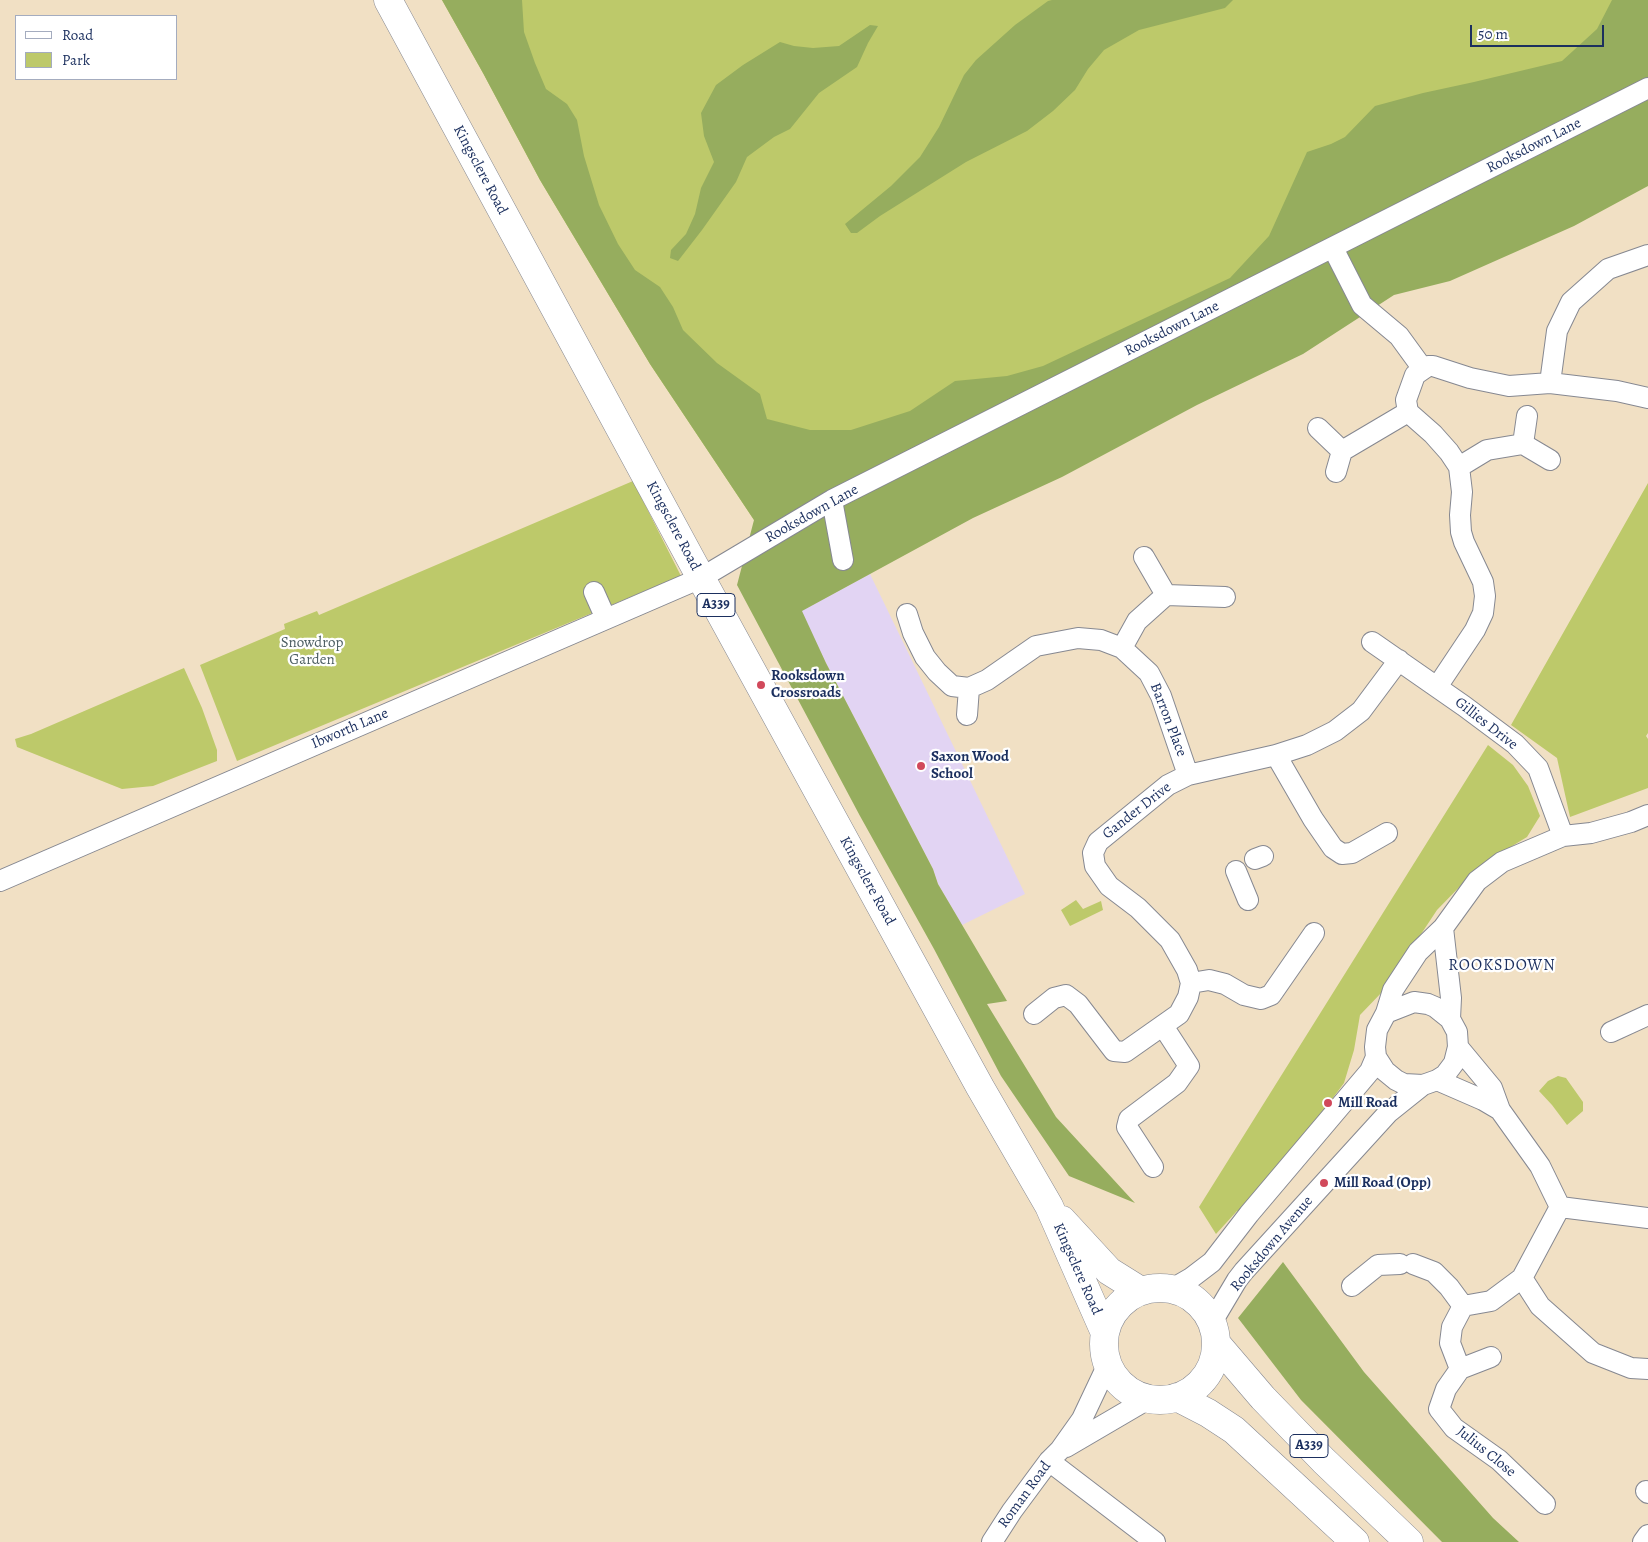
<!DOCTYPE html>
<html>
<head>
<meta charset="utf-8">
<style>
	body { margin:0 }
	#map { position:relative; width:1648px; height:1542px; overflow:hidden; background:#f1e0c4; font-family:Alegreya,serif }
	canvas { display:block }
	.legend { position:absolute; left:15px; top:15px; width:162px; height:65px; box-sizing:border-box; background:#fff; border:1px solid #a4acbf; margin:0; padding:6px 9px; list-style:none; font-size:15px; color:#1b2f5e }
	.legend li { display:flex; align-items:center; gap:10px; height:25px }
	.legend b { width:25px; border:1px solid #a4acbf }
	.scale { position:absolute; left:1470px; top:25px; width:134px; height:22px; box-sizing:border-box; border:2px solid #1b2f5e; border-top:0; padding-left:6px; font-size:15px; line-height:18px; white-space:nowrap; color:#1b2f5e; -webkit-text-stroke:4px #fff; paint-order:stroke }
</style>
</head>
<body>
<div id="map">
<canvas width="1648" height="1542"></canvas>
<ul class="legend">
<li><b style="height:6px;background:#fff"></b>Road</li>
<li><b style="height:14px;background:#bdc96a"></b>Park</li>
</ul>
<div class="scale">50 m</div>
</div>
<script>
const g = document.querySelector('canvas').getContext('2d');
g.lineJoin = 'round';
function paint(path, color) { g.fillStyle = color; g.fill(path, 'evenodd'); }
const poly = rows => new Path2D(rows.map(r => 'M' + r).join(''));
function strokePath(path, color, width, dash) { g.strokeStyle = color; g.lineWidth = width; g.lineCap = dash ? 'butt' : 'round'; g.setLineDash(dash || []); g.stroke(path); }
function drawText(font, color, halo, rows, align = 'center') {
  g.font = font + ' Alegreya,serif'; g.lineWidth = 4.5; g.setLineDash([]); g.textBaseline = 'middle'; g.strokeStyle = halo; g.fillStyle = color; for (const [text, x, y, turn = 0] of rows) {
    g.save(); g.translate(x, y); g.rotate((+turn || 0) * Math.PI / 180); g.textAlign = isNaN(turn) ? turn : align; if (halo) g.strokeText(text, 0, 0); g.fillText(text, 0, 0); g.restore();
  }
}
paint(poly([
	[870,574,1025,894,962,925,938,884,933,869,826,663,801,611]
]), '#e2d4f3');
paint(poly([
	[442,0,1648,0,1648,72,754,520,650,364,540,180,483,73],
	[633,481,681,576,237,761,200,665,285,629,284,624,317,611,319,615],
	[1648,483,1648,733,1646,736,1648,739,1648,788,1570,817,1557,758,1511,725],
	[184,668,202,708,217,750,217,761,153,786,122,789,17,747,15,739,31,734],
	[1488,745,1513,765,1528,786,1540,816,1527,837,1499,854,1473,873,1437,910,1384,990,1360,1015,1354,1050,1344,1083,1249,1210,1237,1211,1216,1234,1199,1207],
	[1076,900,1083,909,1101,901,1103,910,1070,926,1061,910],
	[1558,1076,1566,1078,1583,1102,1583,1111,1567,1125,1552,1105,1539,1091,1548,1081]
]), '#bdc96a');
paint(poly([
	[442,0,522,0,524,32,535,63,546,89,567,104,577,120,584,156,599,205,618,244,635,270,660,287,673,307,683,330,717,363,760,394,767,419,810,430,851,430,910,411,955,381,1007,376,1043,366,1230,278,1269,236,1307,152,1331,144,1345,137,1375,106,1423,93,1474,82,1562,61,1597,29,1612,0,1648,0,1648,186,1574,226,1450,281,1394,295,1303,354,1197,405,1062,477,973,518,802,611,826,663,933,869,938,884,1007,1001,987,1004,1056,1117,1135,1203,1069,1176,1001,1076,934,949,860,816,737,585,754,520,650,364,540,180,483,73],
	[1052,0,1233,0,1225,8,1139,30,1104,50,1088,69,1075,90,1053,111,1027,131,966,162,880,216,857,233,851,233,845,224,891,186,920,157,939,127,964,75,976,60,1015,25,1048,1],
	[870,25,878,26,868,43,857,67,819,93,790,129,774,137,747,157,736,182,702,230,678,261,670,258,671,250,686,234,695,214,701,188,714,162,704,136,701,113,716,85,743,65,780,42,794,46,813,48,839,46],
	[1283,1262,1364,1372,1493,1518,1519,1542,1442,1542,1301,1400,1238,1318]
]), '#96ad5e');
const minor = poly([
	[1333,248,1362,305,1399,336,1423,369],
	[1550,383,1557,331,1571,302,1608,269,1648,255],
	[1527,416,1523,444,1550,460],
	[1318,428,1342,451],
	[1459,467,1487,450,1523,444],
	[1336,472,1342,451,1408,412],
	[832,500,843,560],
	[1144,557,1166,595],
	[594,592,606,619],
	[907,614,913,633,925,657,937,672,952,686,969,688,987,680,1036,646,1078,638,1101,640,1122,648,1149,673,1161,696,1188,775],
	[1372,642,1464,706,1515,744,1538,768,1563,836],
	[1122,648,1137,621,1166,595,1225,597],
	[1437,687,1475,630,1483,613,1485,596,1483,582,1464,542,1461,532,1460,515,1462,492,1459,467,1449,452,1433,434,1408,412,1406,400,1415,375,1428,366,1433,366,1470,378,1509,386,1550,383,1617,391,1648,398],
	[967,715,969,688],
	[1276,755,1313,819,1333,848,1342,854,1352,853,1387,833],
	[1255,859,1263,856],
	[1236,871,1248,900],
	[0,881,701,578,832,500,1648,88],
	[1443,928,1451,998,1450,1019],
	[1191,983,1209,980,1225,984,1244,995,1261,999,1271,995,1314,933],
	[1034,1014,1054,998,1066,995,1078,1004,1114,1051,1125,1052,1179,1014,1188,997,1191,983,1187,970,1170,940,1138,908,1109,886,1095,866,1093,853,1098,842,1168,785,1188,775,1276,755,1307,745,1335,731,1361,711,1399,660],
	[1611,1032,1648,1015],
	[1458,1047,1492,1088,1500,1110,1540,1166,1560,1207],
	[1437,1080,1483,1100,1500,1110],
	[1423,1085,1404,1084,1396,1080,1385,1071,1376,1057,1375,1047,1377,1030,1386,1013,1393,990,1418,952,1443,928,1477,881,1502,862,1563,836,1591,833,1631,822,1648,815],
	[1153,1167,1127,1127,1129,1119,1177,1083,1189,1066,1163,1026],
	[1560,1207,1648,1218],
	[1413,1264,1434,1272,1449,1287,1463,1306],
	[1522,1278,1540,1306,1593,1353,1631,1368,1648,1369],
	[1352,1286,1378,1265,1400,1264],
	[1172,1289,1191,1278,1212,1262,1249,1214,1370,1071,1376,1057],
	[1463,1306,1491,1301,1522,1278,1560,1207],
	[1212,1322,1237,1280,1244,1271,1388,1113,1423,1085,1437,1080,1445,1075,1454,1063,1458,1047,1457,1032,1450,1019,1435,1007,1428,1004,1414,1002,1386,1013],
	[1491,1357,1460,1369,1446,1389,1439,1409,1454,1428,1499,1460,1545,1504],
	[1460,1369,1450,1343,1452,1327,1463,1306],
	[1066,1447,1148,1399],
	[1049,1461,1155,1542],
	[1646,1491,1648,1493],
	[992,1542,1012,1511,1049,1461,1060,1450,1082,1419,1108,1364],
	[1643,1542,1648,1535]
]);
const highway = poly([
	[388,0,701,578,980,1087,1049,1206,1105,1333],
	[1062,1220,1109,1271,1141,1291],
	'1104 1344a56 56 0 1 1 112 0a56 56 0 1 1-112 0Z',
	[1216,1343,1263,1398,1324,1461,1409,1542],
	[1177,1397,1208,1413,1234,1430,1355,1542]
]);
strokePath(minor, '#868891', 22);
strokePath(highway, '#868891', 29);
strokePath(minor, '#fff', 20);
strokePath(highway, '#fff', 28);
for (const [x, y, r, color] of [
	[761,685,5,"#d1495b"],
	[921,766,5,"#d1495b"],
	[1328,1103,5,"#d1495b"],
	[1324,1183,5,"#d1495b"]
]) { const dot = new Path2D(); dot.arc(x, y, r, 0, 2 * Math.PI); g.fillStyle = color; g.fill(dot); strokePath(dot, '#fff', 2); }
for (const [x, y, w] of [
	[716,605,38],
	[1309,1446,38]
]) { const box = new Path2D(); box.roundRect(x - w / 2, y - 11.5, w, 23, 4); g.fillStyle = '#fff'; g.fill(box); strokePath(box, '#1b2f5e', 1); }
drawText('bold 14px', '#1b2f5e', null, [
	["A339",716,605],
	["A339",1309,1446]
]);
drawText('15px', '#1b2f5e', '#fff', [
	["Rooksdown Lane",1534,146,-27],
	["Kingsclere Road",480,170,62],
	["Rooksdown Lane",1172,329,-27],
	["Rooksdown Lane",812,514,-29],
	["Kingsclere Road",673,526,62],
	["Barron Place",1168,720,69],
	["Gillies Drive",1486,724,38],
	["Ibworth Lane",350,729,-23],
	["Gander Drive",1137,811,-38],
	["Kingsclere Road",867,881,61],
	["Rooksdown Avenue",1272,1244,-50],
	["Kingsclere Road",1077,1269,66],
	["Julius Close",1486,1452,39],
	["Roman Road",1025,1495,-54]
]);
drawText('15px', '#4c5d62', '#fff', [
	["Snowdrop",312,643],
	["Garden",312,660]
]);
drawText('bold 15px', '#1b2f5e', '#fff', [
	["Rooksdown",771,676],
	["Crossroads",771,693],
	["Saxon Wood",931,757],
	["School",931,774],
	["Mill Road",1338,1103],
	["Mill Road (Opp)",1334,1183]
], 'left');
g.letterSpacing = '1px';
drawText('16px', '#1b2f5e', '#fff', [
	["ROOKSDOWN",1502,966]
]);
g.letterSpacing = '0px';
</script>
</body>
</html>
